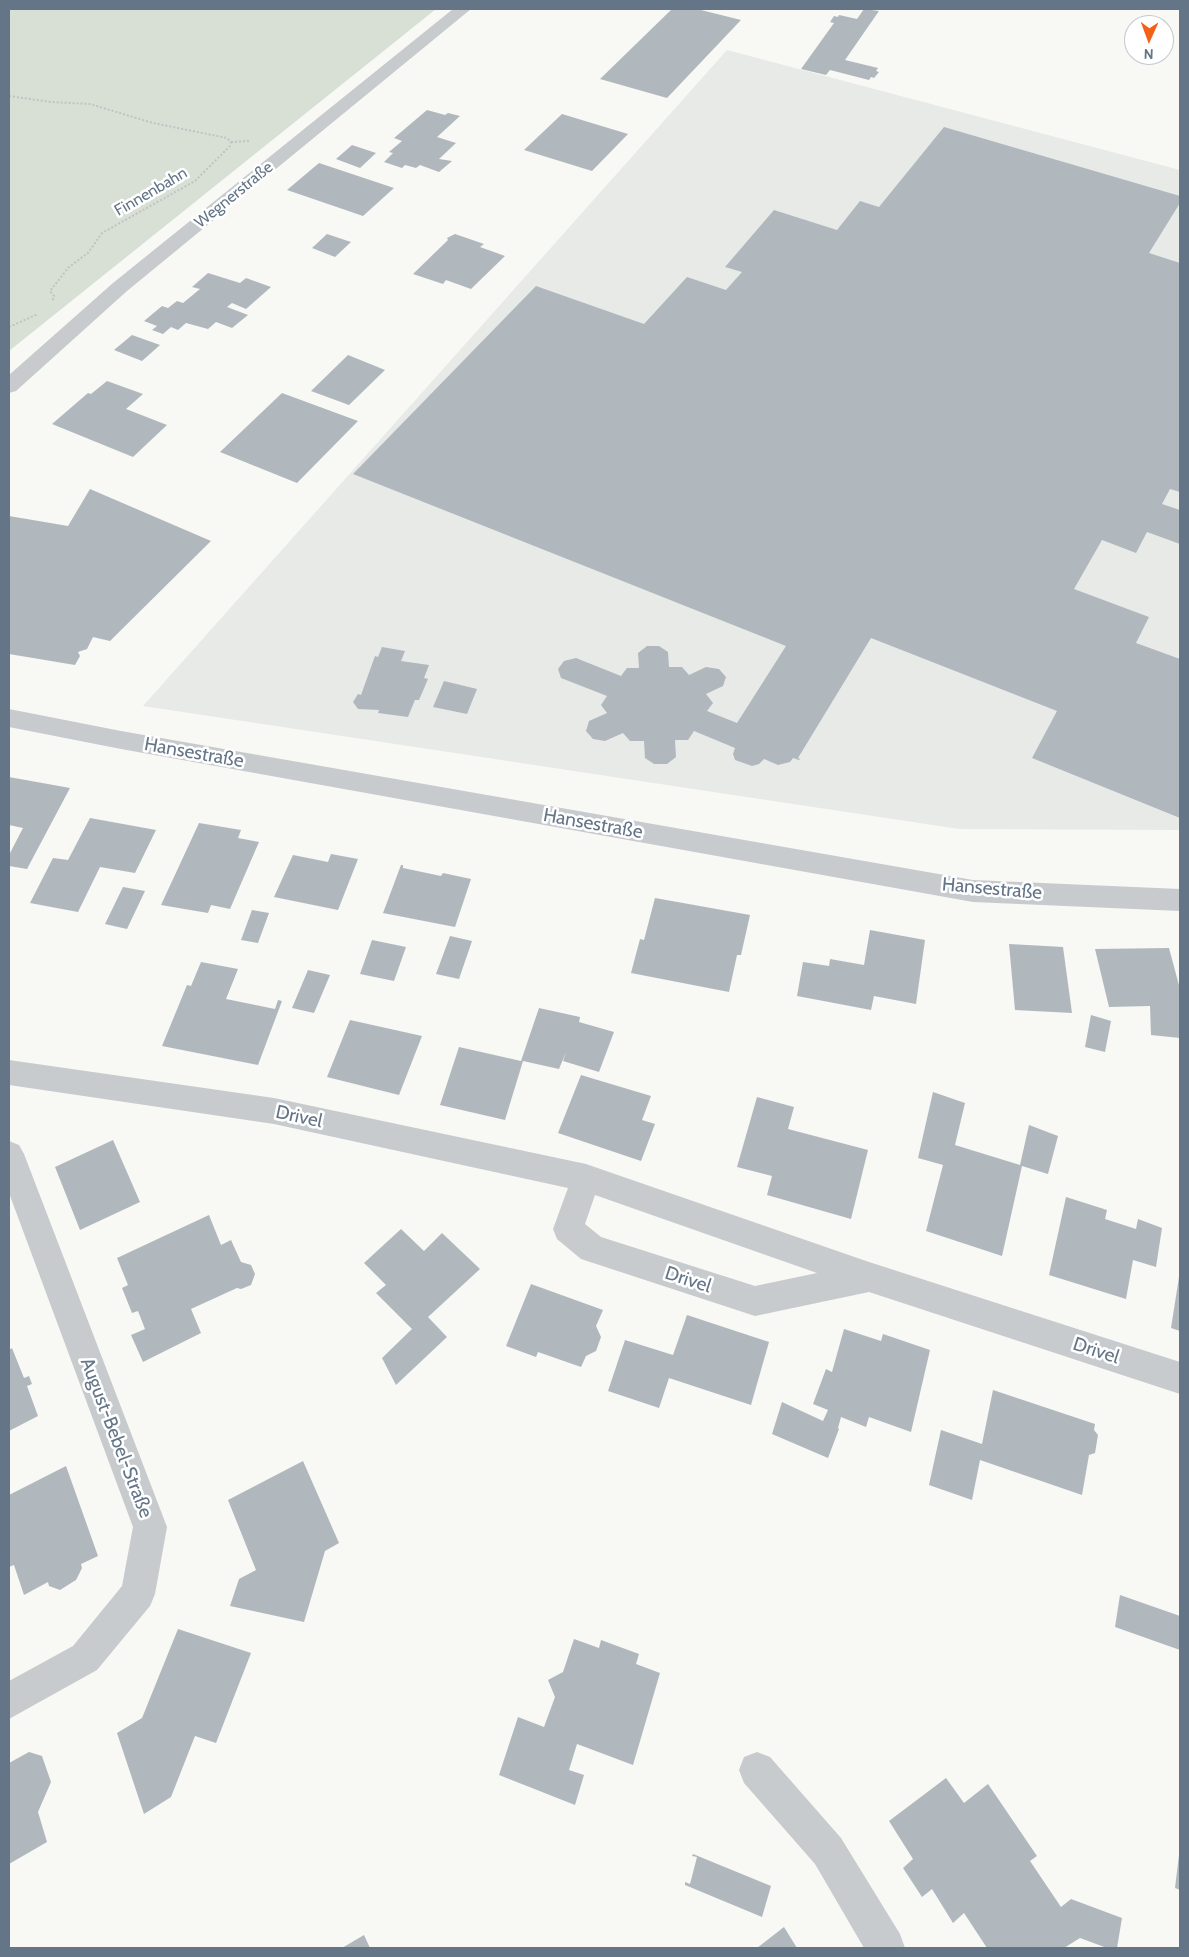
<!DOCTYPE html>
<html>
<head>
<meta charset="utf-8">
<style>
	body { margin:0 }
	#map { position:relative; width:1189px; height:1957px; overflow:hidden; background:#f8f8f4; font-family:Cabin,sans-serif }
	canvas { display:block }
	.frame { position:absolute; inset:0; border:10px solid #647588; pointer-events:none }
	.north { position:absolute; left:1124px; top:15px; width:50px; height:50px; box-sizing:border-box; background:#fff; border:1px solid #c1c8cf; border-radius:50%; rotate:182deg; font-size:14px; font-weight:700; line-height:20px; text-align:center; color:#647588 }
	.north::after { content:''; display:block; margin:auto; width:18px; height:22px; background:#f36119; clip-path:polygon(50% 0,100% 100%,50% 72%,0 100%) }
</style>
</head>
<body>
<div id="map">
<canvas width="1189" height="1957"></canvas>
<div class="frame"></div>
<div class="north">N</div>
</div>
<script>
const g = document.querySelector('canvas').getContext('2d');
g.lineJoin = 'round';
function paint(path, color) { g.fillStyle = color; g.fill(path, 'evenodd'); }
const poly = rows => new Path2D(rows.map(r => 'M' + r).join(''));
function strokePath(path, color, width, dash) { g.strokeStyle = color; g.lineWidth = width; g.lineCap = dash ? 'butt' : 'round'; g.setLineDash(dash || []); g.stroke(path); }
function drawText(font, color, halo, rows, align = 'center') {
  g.font = font + ' Cabin,sans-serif'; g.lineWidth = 5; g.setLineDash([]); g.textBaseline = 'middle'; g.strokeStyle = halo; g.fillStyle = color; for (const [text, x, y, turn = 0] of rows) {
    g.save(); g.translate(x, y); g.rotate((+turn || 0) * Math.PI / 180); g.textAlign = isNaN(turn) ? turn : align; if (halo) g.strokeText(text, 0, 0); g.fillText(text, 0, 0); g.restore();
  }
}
paint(poly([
	[727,50,1180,170,1180,830,959,829,143,706]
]), '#e8eae8');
paint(poly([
	[9,9,436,9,9,351]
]), '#d8e0d5');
paint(poly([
	[672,9,697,9,741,20,667,98,600,79],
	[864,9,879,11,845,60,878,68,876,71,879,72,874,78,871,77,869,80,830,70,826,75,801,69,834,23,830,22,834,16,838,17,839,15,857,19],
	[427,110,445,115,448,113,460,116,437,137,456,143,439,159,452,161,439,172,420,165,416,168,405,165,402,168,384,162,393,153,389,152,402,141,394,138],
	[562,114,628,134,592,171,524,150],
	[944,127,1180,196,1180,203,1149,253,1180,263,1180,492,1170,489,1162,504,1180,510,1180,544,1147,532,1136,553,1102,540,1074,589,1149,617,1136,643,1180,659,1180,818,1032,758,1057,711,871,638,798,758,800,759,799,760,793,758,790,762,778,765,764,759,759,764,752,766,735,760,733,754,735,748,694,731,688,740,675,740,676,757,667,764,654,764,645,758,644,741,630,741,623,733,605,741,593,739,586,731,589,721,607,713,601,705,607,696,561,678,558,669,564,661,576,658,621,676,627,668,639,668,638,653,647,646,659,646,668,652,669,667,682,667,689,675,706,667,719,669,726,677,723,686,706,694,713,703,707,711,737,723,786,646,353,474,536,286,644,324,687,277,726,290,742,272,725,267,774,210,837,230,860,201,879,207],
	[352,145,376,153,360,168,336,159],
	[319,163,394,188,363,216,287,190],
	[327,234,351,242,335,257,312,248],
	[455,234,484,244,480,247,505,256,471,289,446,280,443,284,413,274,448,240,447,238],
	[208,273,240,283,246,278,271,287,246,309,232,303,227,307,248,315,232,328,216,322,208,329,186,323,178,330,171,327,163,334,152,330,157,326,144,321,162,306,168,308,177,301,183,303,200,289,192,287],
	[132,335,160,345,142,361,114,350],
	[348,355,385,370,349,405,311,391],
	[107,381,143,394,126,409,167,425,133,457,52,424,88,393,91,394],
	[282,393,358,421,297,483,220,452],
	[90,489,211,541,110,641,93,637,87,649,78,652,80,656,75,665,9,654,9,516,68,526],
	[382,647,405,651,401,661,429,665,424,678,428,679,419,700,415,700,408,717,378,713,379,710,358,709,353,702,358,694,361,695,375,656,378,657],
	[444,681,477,689,467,714,433,707],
	[9,777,70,788,27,869,9,866,9,855,23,828,9,825],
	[90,818,156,830,135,873,100,867,78,912,30,903,53,858,68,860],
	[199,823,241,830,238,838,259,842,230,909,211,905,208,913,161,905],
	[331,854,358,859,338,910,274,897,293,855,328,862],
	[401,865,403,865,403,868,441,876,443,873,471,879,455,927,383,913],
	[123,887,145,891,127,929,105,924],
	[655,898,750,915,741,955,737,955,729,992,631,973,640,939,644,940],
	[252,910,269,913,258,943,241,940],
	[870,930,925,940,916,1004,874,996,871,1010,797,996,803,962,829,966,830,959,864,965],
	[450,936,472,941,459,979,436,974],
	[372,940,406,947,394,981,360,974],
	[1009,944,1063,947,1072,1013,1015,1010],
	[1169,948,1180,989,1180,1006,1179,1006,1180,1038,1151,1035,1150,1006,1109,1007,1095,949],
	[201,962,238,969,226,999,275,1009,278,1000,282,1001,258,1065,162,1046,187,985,191,986],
	[308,970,330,975,314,1013,292,1008],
	[539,1008,580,1017,579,1022,614,1032,599,1072,563,1061,566,1052,559,1069,523,1061,505,1120,440,1105,459,1047,521,1061],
	[1091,1015,1111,1021,1105,1052,1085,1047],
	[350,1020,422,1036,399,1095,327,1077],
	[581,1075,651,1096,642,1120,655,1124,641,1161,558,1133],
	[933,1092,965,1103,955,1145,1020,1165,1029,1125,1058,1136,1048,1174,1022,1166,1002,1256,926,1231,943,1165,918,1158],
	[757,1097,794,1107,788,1129,868,1150,851,1219,767,1195,772,1176,737,1167],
	[113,1140,140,1202,80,1230,55,1167],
	[1066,1197,1107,1210,1105,1219,1136,1229,1138,1219,1162,1228,1156,1267,1133,1260,1126,1299,1049,1275],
	[209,1215,221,1245,231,1240,241,1262,251,1265,255,1274,251,1285,241,1289,237,1288,191,1309,201,1333,143,1362,131,1335,145,1329,138,1311,132,1313,122,1288,128,1285,117,1258],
	[401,1229,424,1251,442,1233,480,1269,428,1317,447,1337,396,1385,382,1358,412,1329,376,1293,386,1285,364,1263],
	[1179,1277,1180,1277,1180,1331,1171,1328],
	[531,1284,603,1310,596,1326,601,1337,596,1351,586,1356,581,1367,538,1352,536,1357,506,1346],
	[687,1315,769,1342,751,1405,669,1378,659,1408,608,1391,625,1340,673,1355],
	[844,1329,881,1341,883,1334,930,1350,911,1432,869,1417,866,1427,841,1417,838,1428,839,1429,828,1458,772,1434,782,1402,823,1421,828,1410,813,1404,826,1369,832,1372],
	[12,1348,24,1378,29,1376,32,1384,27,1386,38,1416,9,1431,9,1350],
	[993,1390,1095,1424,1094,1430,1098,1435,1095,1453,1089,1455,1082,1495,980,1460,972,1500,929,1485,941,1430,982,1444],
	[303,1461,339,1543,325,1551,304,1622,230,1606,239,1579,256,1570,228,1500],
	[66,1466,98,1556,81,1564,82,1568,76,1580,60,1590,49,1586,48,1582,24,1595,14,1565,9,1567,9,1495],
	[1120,1595,1180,1616,1180,1650,1115,1627],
	[178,1629,251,1653,216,1743,195,1736,171,1797,144,1814,117,1733,142,1718],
	[574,1639,599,1648,601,1640,639,1654,636,1664,660,1673,633,1765,577,1744,569,1770,584,1775,575,1805,499,1775,518,1717,544,1727,555,1697,548,1680,563,1672],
	[29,1752,42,1756,51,1782,38,1812,47,1842,9,1864,9,1763],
	[946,1778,964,1803,988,1784,1037,1856,1030,1861,1061,1907,1071,1899,1122,1918,1117,1948,1107,1948,1080,1938,1064,1948,987,1948,964,1913,953,1923,932,1889,922,1897,903,1868,913,1859,889,1821],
	[693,1854,771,1886,762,1917,685,1885,685,1882,690,1884,697,1857,692,1856],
	[1179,1855,1180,1855,1180,1890,1175,1888],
	[784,1927,797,1948,757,1948],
	[364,1935,370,1948,342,1948]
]), '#b0b8be');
strokePath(poly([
	[9,96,51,102,90,104,153,123,227,138,231,142,230,146,195,181,102,233,88,253,69,267,50,291,54,296,52,302],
	[231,142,249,141],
	[9,327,38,314]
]), '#c0c2c5', 2, [2, 2]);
paint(poly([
	[453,9,471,9,127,291,16,391,9,393,9,375,113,283,453,9],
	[9,709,121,731,973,880,1180,889,1180,911,973,902,121,749,9,727,9,709],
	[9,1060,274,1098,586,1164,869,1262,1180,1362,1180,1394,869,1292,755,1316,581,1259,557,1239,553,1229,568,1188,274,1124,9,1085,9,1060],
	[595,1195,817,1273,755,1286,601,1237,585,1224,595,1195],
	[9,1141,19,1145,24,1154,167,1527,155,1594,150,1606,97,1670,9,1719,9,1681,73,1646,122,1586,133,1527,9,1193,9,1141],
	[757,1752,770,1757,841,1838,900,1934,905,1948,864,1948,815,1864,744,1783,739,1770,744,1757,757,1752]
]), '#c7cbce');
drawText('16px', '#647588', '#fff', [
	["Finnenbahn",151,192,-30],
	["Wegnerstraße",234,195,-39]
]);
drawText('19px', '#647588', '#fff', [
	["Hansestraße",194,753,10],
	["Hansestraße",593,824,10],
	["Hansestraße",992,889,5],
	["Drivel",299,1117,12],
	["Drivel",688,1280,18],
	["Drivel",1096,1351,18],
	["August-Bebel-Straße",116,1438,69]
]);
</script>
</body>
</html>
